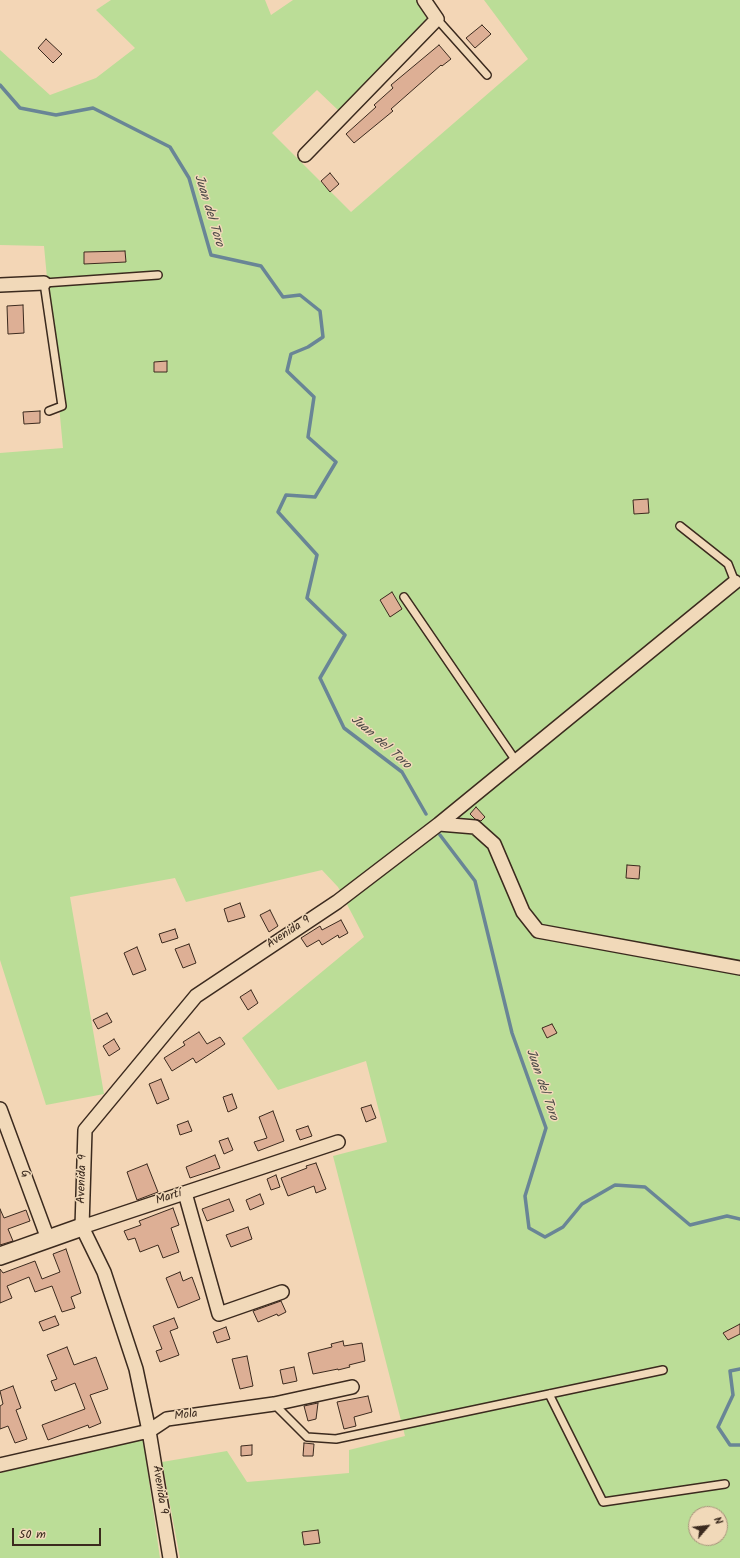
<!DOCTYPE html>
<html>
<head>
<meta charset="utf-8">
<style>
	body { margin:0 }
	#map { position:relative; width:740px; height:1558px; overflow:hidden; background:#f3d6b6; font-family:Kalam,sans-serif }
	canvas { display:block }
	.north { position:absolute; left:688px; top:1506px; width:40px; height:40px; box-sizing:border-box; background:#f1d9b9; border:1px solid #a8937b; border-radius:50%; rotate:62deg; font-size:11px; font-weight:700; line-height:16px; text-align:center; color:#3b2a1e }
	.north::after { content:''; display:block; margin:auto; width:14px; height:18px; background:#3b2a1e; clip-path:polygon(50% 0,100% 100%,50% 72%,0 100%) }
	.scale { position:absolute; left:12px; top:1528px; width:89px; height:18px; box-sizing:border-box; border:2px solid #3b2a1e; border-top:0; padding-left:5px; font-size:12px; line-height:14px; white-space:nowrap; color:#3b2a1e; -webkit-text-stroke:3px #f1d9b9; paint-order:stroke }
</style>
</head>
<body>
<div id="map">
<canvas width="740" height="1558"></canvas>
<div class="north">N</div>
<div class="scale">50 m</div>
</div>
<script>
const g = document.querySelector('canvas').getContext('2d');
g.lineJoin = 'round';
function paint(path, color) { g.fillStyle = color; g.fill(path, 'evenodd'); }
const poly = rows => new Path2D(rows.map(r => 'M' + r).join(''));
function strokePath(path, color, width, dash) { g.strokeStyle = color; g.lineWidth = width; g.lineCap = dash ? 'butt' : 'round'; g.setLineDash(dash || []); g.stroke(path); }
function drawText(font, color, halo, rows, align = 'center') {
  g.font = font + ' Kalam,sans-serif'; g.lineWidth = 3; g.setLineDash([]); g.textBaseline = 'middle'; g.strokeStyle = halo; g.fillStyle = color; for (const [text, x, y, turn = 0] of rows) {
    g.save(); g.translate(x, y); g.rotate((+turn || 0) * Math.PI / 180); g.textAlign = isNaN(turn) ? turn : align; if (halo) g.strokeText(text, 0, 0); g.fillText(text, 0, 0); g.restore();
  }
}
paint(poly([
	[111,0,265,0,271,15,293,0,416,0,428,21,339,111,317,90,272,133,351,212,528,59,484,0,740,0,740,1558,180,1558,162,1462,227,1451,247,1482,349,1473,349,1450,405,1436,333,1156,387,1142,366,1061,278,1090,242,1038,364,937,338,887,322,870,186,902,175,878,70,897,104,1094,46,1105,0,960,0,453,63,448,44,246,0,245,0,50,50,95,96,78,135,48,96,10],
	[696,1514,720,1514,720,1538,696,1538],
	[143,1438,160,1558,0,1558,0,1473]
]), '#bbdd97');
strokePath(poly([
	[0,85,20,108,56,115,93,108,170,147,189,178,211,255,261,266,283,297,300,295,320,311,323,337,308,347,291,354,287,371,314,397,308,437,336,462,315,497,286,495,278,512,317,555,307,598,345,635,320,678,344,728,402,772,426,814],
	[440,835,475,881,512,1033,546,1128,525,1196,529,1228,545,1237,563,1227,582,1204,615,1185,645,1187,690,1225,727,1216,740,1219],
	[740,1369,730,1371,733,1395,718,1427,730,1445,740,1445]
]), '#698596', 3.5);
const building = poly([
	[482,25,491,34,475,48,466,38,482,25],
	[46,39,62,54,53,63,38,48,46,39],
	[439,45,451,59,442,66,441,65,391,109,393,111,354,143,346,134,376,107,374,105,393,88,391,85,439,45],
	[330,173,339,184,330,192,321,181,330,173],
	[125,251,126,262,84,264,84,252,125,251],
	[23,305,24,333,8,334,7,306,23,305],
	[167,361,167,372,154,372,154,362,167,361],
	[40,411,40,423,24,424,23,412,40,411],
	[648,499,649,513,634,514,633,500,648,499],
	[392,592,402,609,390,617,380,600,392,592],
	[476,807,485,817,481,821,475,819,470,814,476,807],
	[627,865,640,866,639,879,626,878,627,865],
	[240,903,245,917,228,922,224,909,240,903],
	[270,910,278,926,269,932,260,915,270,910],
	[341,920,348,933,339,938,338,935,322,945,319,940,307,947,301,938,320,926,322,930,341,920],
	[175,929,178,938,162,943,159,934,175,929],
	[189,944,196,963,183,968,175,949,189,944],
	[137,947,146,970,133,975,124,953,137,947],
	[251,990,258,1003,248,1010,240,997,251,990],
	[107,1013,112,1022,98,1029,93,1020,107,1013],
	[552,1024,557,1033,547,1038,542,1028,552,1024],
	[199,1032,207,1044,220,1037,225,1044,196,1063,193,1058,172,1071,164,1058,185,1045,183,1042,199,1032],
	[114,1039,120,1049,109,1056,103,1046,114,1039],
	[161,1079,169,1099,157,1104,149,1084,161,1079],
	[232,1094,237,1108,228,1112,223,1097,232,1094],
	[371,1105,376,1118,366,1122,361,1108,371,1105],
	[273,1111,284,1141,258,1151,254,1142,267,1138,259,1117,273,1111],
	[188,1121,192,1131,180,1135,177,1125,188,1121],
	[308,1126,312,1136,300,1140,296,1130,308,1126],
	[228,1138,233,1150,224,1154,219,1141,228,1138],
	[215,1155,220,1168,190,1178,186,1167,215,1155],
	[316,1163,326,1189,316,1193,314,1186,288,1196,281,1178,307,1168,306,1166,316,1163],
	[147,1164,158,1192,137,1200,127,1172,147,1164],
	[276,1175,280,1187,271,1190,267,1179,276,1175],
	[260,1194,264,1204,250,1210,246,1200,260,1194],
	[229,1199,234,1211,207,1221,202,1209,229,1199],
	[173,1208,179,1225,171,1228,179,1252,163,1258,158,1245,140,1252,135,1238,128,1240,124,1231,141,1225,139,1221,173,1208],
	[0,1209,4,1218,26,1210,30,1221,8,1229,13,1241,0,1245,0,1209],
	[248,1227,252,1239,231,1247,226,1235,248,1227],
	[66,1249,81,1293,71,1297,75,1308,62,1312,52,1286,35,1292,29,1277,7,1286,12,1298,0,1303,0,1269,3,1273,35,1261,42,1279,60,1272,53,1254,66,1249],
	[180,1272,183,1281,192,1277,200,1299,178,1308,166,1278,180,1272],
	[281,1301,286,1312,278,1316,277,1314,258,1322,253,1311,281,1301],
	[55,1316,59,1325,43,1331,39,1322,55,1316],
	[174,1318,178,1328,170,1331,179,1355,160,1362,156,1351,162,1349,153,1326,174,1318],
	[740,1324,740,1334,728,1340,723,1333,740,1324],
	[226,1327,230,1339,217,1343,213,1332,226,1327],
	[343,1341,344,1346,362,1343,365,1361,349,1365,350,1367,338,1370,338,1369,313,1374,308,1353,332,1347,331,1344,343,1341],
	[67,1347,74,1365,96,1357,108,1389,90,1395,101,1423,89,1428,88,1425,48,1440,42,1425,85,1409,75,1383,55,1391,51,1381,57,1379,47,1355,67,1347],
	[247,1356,253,1386,240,1389,232,1359,247,1356],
	[294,1367,297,1381,283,1384,280,1370,294,1367],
	[13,1386,21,1408,16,1410,27,1439,15,1443,8,1426,0,1429,0,1406,3,1404,0,1391,13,1386],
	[368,1396,372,1412,354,1417,356,1426,344,1429,337,1402,368,1396],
	[318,1403,316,1419,308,1421,304,1406,318,1403],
	[304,1443,314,1444,313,1456,303,1456,304,1443],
	[252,1445,252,1455,241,1456,241,1446,252,1445],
	[318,1530,320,1543,304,1545,302,1532,318,1530]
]);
paint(building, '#ddaf95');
strokePath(building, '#3b2a1e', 1);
const service = poly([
	[437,19,487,75],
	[49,411,62,406,44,283,158,275],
	[680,526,728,564,735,582],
	[404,597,516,761],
	[549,1394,603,1502,725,1484],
	[274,1404,307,1437,336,1439,663,1370]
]);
const minor = poly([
	[305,155,437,19,424,0],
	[0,285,44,283],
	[439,824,475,827,494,844,523,912,538,931,740,968],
	[0,1109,48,1239],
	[185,1193,219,1314,282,1292],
	[82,1227,338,1142],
	[0,1465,149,1431,167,1419,274,1404,352,1387],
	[170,1558,149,1431,136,1369,104,1272,82,1227,85,1130,196,996,337,902,439,824,735,582]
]);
const tertiary = poly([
	[0,1256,82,1227]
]);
strokePath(service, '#3b2a1e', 10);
strokePath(minor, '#3b2a1e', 16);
strokePath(tertiary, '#3b2a1e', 20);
strokePath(service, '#f1d9b9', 7);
strokePath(minor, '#f1d9b9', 13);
strokePath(tertiary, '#f1d9b9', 17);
drawText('12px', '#3b2a1e', '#f1d9b9', [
	["Avenida 9",289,933,-33],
	["G",24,1174,70],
	["Avenida 9",83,1179,-88],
	["Martí",169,1198,-18],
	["Mola",186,1416,-8],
	["Avenida 9",159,1490,81]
]);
drawText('italic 13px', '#4a4846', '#f1d9b9', [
	["Juan del Toro",208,211,73],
	["Juan del Toro",380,743,41],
	["Juan del Toro",541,1085,71]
]);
</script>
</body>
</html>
